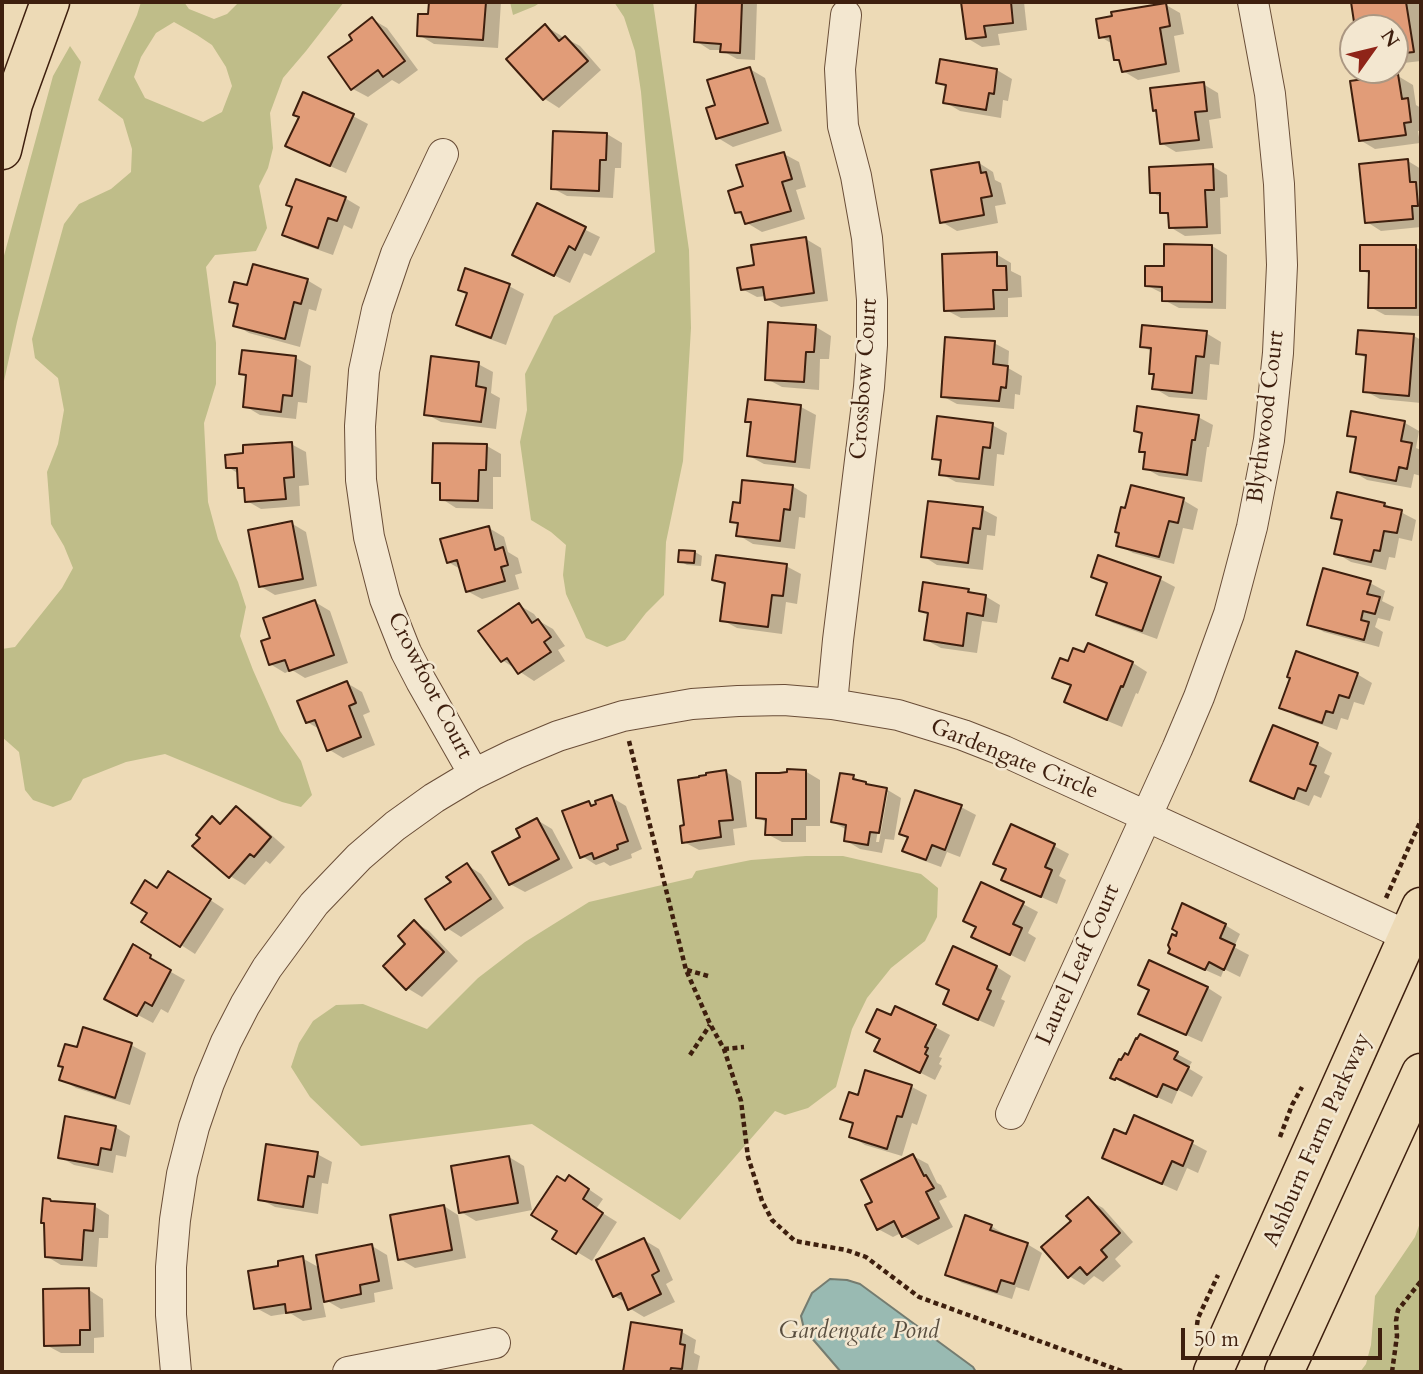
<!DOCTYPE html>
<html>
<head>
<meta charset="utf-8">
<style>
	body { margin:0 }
	#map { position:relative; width:1423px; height:1374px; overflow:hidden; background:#eddab6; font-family:Cardo,serif }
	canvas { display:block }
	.frame { position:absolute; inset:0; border:4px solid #3e1f0e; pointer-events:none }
	.north { position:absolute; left:1339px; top:14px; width:70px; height:70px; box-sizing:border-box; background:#f3e7d0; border:2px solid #ab9782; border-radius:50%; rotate:56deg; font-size:19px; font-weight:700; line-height:28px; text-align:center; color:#3e1f0e }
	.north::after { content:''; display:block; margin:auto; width:24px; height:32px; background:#8f2418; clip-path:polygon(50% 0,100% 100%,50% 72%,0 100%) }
	.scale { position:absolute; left:1181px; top:1328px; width:201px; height:32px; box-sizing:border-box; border:4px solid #3e1f0e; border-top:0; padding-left:9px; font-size:21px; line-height:24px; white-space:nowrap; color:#3e1f0e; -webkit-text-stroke:5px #f3e7d0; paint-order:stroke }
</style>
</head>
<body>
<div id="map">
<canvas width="1423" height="1374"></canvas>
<div class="frame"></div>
<div class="north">N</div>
<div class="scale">50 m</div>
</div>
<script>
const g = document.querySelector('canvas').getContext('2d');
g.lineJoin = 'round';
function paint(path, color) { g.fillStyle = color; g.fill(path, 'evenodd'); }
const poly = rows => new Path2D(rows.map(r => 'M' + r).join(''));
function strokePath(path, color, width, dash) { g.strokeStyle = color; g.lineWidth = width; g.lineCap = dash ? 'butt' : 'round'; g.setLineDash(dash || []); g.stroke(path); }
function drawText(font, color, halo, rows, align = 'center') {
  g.font = font + ' Cardo,serif'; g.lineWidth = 5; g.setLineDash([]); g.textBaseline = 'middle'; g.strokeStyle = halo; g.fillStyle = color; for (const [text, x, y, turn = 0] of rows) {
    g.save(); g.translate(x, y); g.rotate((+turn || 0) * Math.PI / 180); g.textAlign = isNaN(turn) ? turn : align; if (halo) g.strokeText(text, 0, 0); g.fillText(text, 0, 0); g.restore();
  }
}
paint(poly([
	[141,2,184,2,189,9,214,19,227,14,239,2,344,2,306,51,283,78,270,113,273,148,268,168,259,186,267,228,256,251,215,255,206,267,216,343,216,384,204,423,208,502,218,539,238,582,246,607,240,636,253,670,280,731,301,761,312,795,301,807,282,802,165,754,126,762,83,779,71,800,53,807,33,800,25,790,19,752,2,737,2,649,15,647,62,588,73,568,64,546,51,524,47,472,58,444,64,410,58,378,35,358,32,339,64,224,79,204,111,189,131,172,132,149,123,119,98,100,137,15],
	[174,22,197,35,212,45,226,67,232,86,222,112,203,122,145,98,134,77,141,57,156,33],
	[510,2,541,2,535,6,513,15],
	[614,2,653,2,689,250,691,328,683,461,666,542,664,595,646,613,625,640,607,647,586,638,566,594,563,575,566,545,551,532,531,520,520,442,527,410,525,374,554,316,655,252,641,92,635,51,624,17],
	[70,46,81,62,17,322,2,390,2,263,53,76],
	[806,856,843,856,921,874,938,888,937,917,925,941,891,968,867,998,852,1029,836,1087,808,1108,785,1115,775,1111,680,1220,532,1124,361,1146,310,1097,291,1067,299,1043,313,1021,336,1005,363,1004,427,1029,478,978,525,942,589,902,692,878,696,871,751,860],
	[1421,1220,1421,1372,1360,1372,1366,1364,1371,1345,1375,1296,1415,1237]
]), '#bfbd89');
const water = poly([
	[830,1279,847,1280,860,1284,973,1367,976,1372,841,1372,804,1329,801,1316,812,1293,830,1279]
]);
paint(water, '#99bab2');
strokePath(water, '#757c70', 2);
paint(poly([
	[430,2,501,2,498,48,434,44,419,35,429,16],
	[697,2,757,2,755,60,737,59,721,50,710,50,696,41],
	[963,2,1024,2,1027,30,998,34,1000,45,982,47,967,38],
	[1353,2,1419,2,1421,15,1421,61,1395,64,1395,28,1366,28,1365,26,1356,21],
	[1166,5,1180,13,1184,34,1174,36,1180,72,1138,80,1123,71,1122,63,1116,59,1114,45,1101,37],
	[372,19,387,28,418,70,399,84,392,80,368,97,353,89,355,40],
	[545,26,560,35,564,39,565,38,580,46,601,70,559,108,545,99,509,59],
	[750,69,765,78,782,131,733,147,718,138,717,106],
	[997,70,1012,79,1008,101,1003,100,1001,118,960,111,945,102,947,87,938,82],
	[1398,76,1413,85,1416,105,1421,108,1421,131,1418,131,1420,143,1375,149,1360,140],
	[1203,84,1218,93,1221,118,1209,120,1213,148,1176,152,1161,143,1158,111,1154,110],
	[353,116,368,124,346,173,302,154,301,117],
	[607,134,622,143,621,168,615,168,613,198,567,196,552,188],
	[784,154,799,162,806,187,796,190,805,219,762,232,747,223,745,217,736,212,745,188],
	[1408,161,1421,169,1421,227,1381,231,1367,222],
	[979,163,993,172,995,180,1001,183,1006,204,995,206,998,223,957,231,942,222],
	[1212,166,1227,175,1228,197,1220,198,1221,234,1185,236,1170,227,1170,216,1162,212,1162,198,1152,192],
	[345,198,360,207,352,229,344,225,333,255,299,243,284,235,294,207],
	[537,206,600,237,591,256,584,253,570,283,529,263],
	[806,239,821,248,828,301,781,307,767,299,766,296,757,297,742,289,756,267],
	[1212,246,1227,255,1226,309,1179,308,1164,300,1164,294,1146,285,1165,268],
	[1415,247,1421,250,1421,316,1385,315,1370,307,1370,275,1362,270],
	[996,254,1011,263,1011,271,1021,276,1022,297,1008,298,1008,317,961,318,946,310],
	[307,280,322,289,316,311,309,309,300,347,249,333,235,325,240,306,231,301,248,288],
	[509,286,524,294,506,345,473,333,458,324],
	[816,327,831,336,829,359,820,359,819,390,782,387,767,379],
	[1206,333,1221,342,1219,365,1210,364,1207,400,1169,397,1154,388,1155,375,1151,373,1153,352,1141,346],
	[1414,336,1421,340,1421,403,1380,399,1365,391,1368,359,1357,353],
	[994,343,1009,351,1008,368,1022,376,1020,395,1015,394,1014,409,957,404,942,396],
	[296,358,311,366,307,403,298,402,296,419,260,415,245,406,248,377,241,373],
	[478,364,493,372,491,393,500,398,496,429,441,422,426,414],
	[801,407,816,415,810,469,764,464,749,456,753,424,747,421],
	[1198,417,1213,425,1209,447,1207,447,1202,482,1159,476,1145,468,1146,454,1141,451,1144,435,1136,430],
	[1405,423,1419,431,1416,448,1421,450,1421,476,1414,474,1411,488,1367,480,1352,471,1358,440,1349,435],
	[992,425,1007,433,1004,455,997,454,994,486,956,482,941,474,942,463,934,458],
	[291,444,306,452,309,485,299,486,300,506,261,509,247,501,246,491,240,487,239,474,228,467],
	[487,446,501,454,501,477,493,477,493,509,456,508,442,499,442,486,434,482],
	[792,486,807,495,805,518,799,517,795,549,753,544,738,535,739,525,732,521,742,505],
	[1183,500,1198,509,1193,530,1183,528,1174,564,1133,553,1118,545],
	[1385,504,1416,520,1412,541,1399,538,1395,558,1389,557,1386,570,1351,562,1336,553,1343,523,1333,517],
	[982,509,997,517,995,536,987,535,983,570,937,565,923,556],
	[291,523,306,532,317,586,275,595,260,586],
	[489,528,504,537,508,552,518,558,522,573,515,575,519,589,482,599,467,591,462,570,448,562],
	[695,552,702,556,701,566,687,565,680,561],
	[786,566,801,574,797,604,786,602,782,634,737,628,722,620,726,586,714,579],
	[1093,577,1160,579,1175,587,1157,639,1113,623,1098,615,1108,585],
	[1370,583,1385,591,1382,601,1394,607,1390,621,1378,618,1375,627,1383,632,1379,647,1324,632,1309,624],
	[968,591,976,595,985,596,1000,605,997,623,982,621,977,653,941,648,926,640,929,615,921,610],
	[315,602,330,611,348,663,305,678,292,670,285,673,270,664],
	[519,605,534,614,539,621,553,629,565,646,558,650,565,661,534,681,502,660],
	[1089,645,1133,663,1147,672,1138,694,1136,693,1122,727,1081,710,1066,701,1072,687,1054,678,1069,663,1085,655],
	[1357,674,1372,683,1364,705,1354,702,1348,720,1341,718,1337,730,1296,716,1281,707],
	[347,683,362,692,370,712,363,715,375,745,343,758,328,749,321,730,307,722],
	[1274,727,1318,745,1332,753,1324,773,1330,776,1321,798,1314,795,1309,806,1266,789,1252,780],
	[805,771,820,780,820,826,806,826,806,842,782,842,767,834,767,823,758,817],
	[726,772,741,781,747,827,733,829,735,845,699,850,684,842,686,826],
	[853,777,871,786,886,789,901,798,894,840,885,839,882,853,860,849,845,840,847,830,833,822],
	[884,792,888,792,879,842,876,842],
	[611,797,626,806,642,849,631,854,632,858,610,866,604,862,596,865,582,856,589,803,595,806],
	[961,807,976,815,960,857,947,852,941,867,919,859,904,851,909,837],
	[236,808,251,817,285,847,270,864,266,861,245,885,230,876,195,846,202,837,213,818,222,824],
	[537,820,552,829,573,868,525,892,510,884,522,838],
	[1054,846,1069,854,1059,876,1066,880,1057,904,1018,887],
	[467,865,481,874,504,908,461,937,447,928,453,882],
	[183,882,224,909,195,954,181,945,158,890],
	[1023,904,1038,912,1028,933,1036,938,1025,962,973,936],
	[414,922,429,931,458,961,422,997,407,988,408,944],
	[1225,925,1240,934,1234,947,1249,955,1240,977,1224,969,1221,977,1185,961],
	[133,947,165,965,164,968,185,980,168,1013,161,1009,153,1023,121,1006],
	[954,948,997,967,1011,976,1001,999,1005,1001,994,1027,960,1012,951,991],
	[1150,962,1208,988,1222,997,1202,1042,1155,1021],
	[891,1017,935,1027,950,1035,939,1057,942,1058,939,1064,942,1066,935,1080,876,1051],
	[131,1045,146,1053,130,1105,76,1088,61,1079,78,1049],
	[1177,1054,1192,1062,1188,1068,1203,1077,1192,1097,1178,1090,1172,1104,1131,1085,1130,1087,1127,1085,1113,1077],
	[866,1073,912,1087,927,1095,917,1125,912,1123,902,1156,865,1145,851,1136,854,1125,843,1118,859,1097],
	[1135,1118,1192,1143,1207,1151,1198,1173,1187,1168,1177,1191,1119,1165,1127,1137],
	[115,1127,130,1136,126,1157,116,1155,113,1173,74,1165,60,1157],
	[317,1154,332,1162,328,1184,322,1183,318,1214,275,1207,260,1199],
	[913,1156,928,1164,937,1183,941,1185,947,1197,939,1201,953,1227,918,1245,903,1236,901,1233,893,1237,878,1229,875,1202],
	[509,1157,524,1166,532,1210,476,1221,461,1212],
	[584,1186,603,1199,596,1209,617,1222,592,1261,554,1238],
	[1088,1200,1103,1208,1133,1242,1115,1259,1121,1266,1103,1282,1094,1276,1084,1285,1069,1276,1073,1221],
	[54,1203,94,1206,109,1215,108,1238,99,1238,97,1267,61,1265,46,1256,46,1224],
	[444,1206,458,1215,466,1258,415,1268,400,1259],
	[991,1226,1006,1235,1005,1237,1027,1244,1042,1253,1029,1291,1016,1287,1012,1299,962,1283,947,1274],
	[644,1240,659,1249,673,1280,666,1284,675,1302,644,1317,629,1308,627,1303,614,1296],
	[372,1246,387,1255,393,1289,374,1293,375,1302,341,1309,322,1298,326,1317,303,1321,290,1313,271,1316,256,1308,280,1268,302,1258,320,1268],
	[89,1290,103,1299,104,1337,94,1338,94,1353,61,1353,46,1345],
	[632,1324,682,1332,696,1340,694,1353,700,1356,697,1372,624,1372]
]), '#0003');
const building = poly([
	[429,2,486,2,483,40,417,36,418,14,428,14,429,2],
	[696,2,742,2,740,53,720,52,721,44,694,42,696,2],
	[961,2,1011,2,1013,23,984,26,986,37,966,39,961,2],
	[1351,2,1406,2,1414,52,1395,54,1395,28,1364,28,1363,21,1354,22,1351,2],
	[1166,3,1170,26,1160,28,1166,64,1122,72,1119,60,1114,60,1110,36,1099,38,1096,19,1112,16,1111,12,1166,3],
	[372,17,405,61,383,77,378,70,351,90,328,57,352,40,349,35,372,17],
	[545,24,559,41,565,36,588,61,543,100,506,59,545,24],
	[940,59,997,69,994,94,989,93,986,110,943,103,946,85,936,83,940,59],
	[750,67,768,123,716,139,706,108,715,105,707,80,750,67],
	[1398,74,1402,99,1408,98,1411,122,1404,123,1406,135,1359,141,1350,81,1398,74],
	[1204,82,1207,111,1195,112,1199,140,1160,144,1156,110,1153,111,1150,88,1204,82],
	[303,92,354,114,330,166,285,146,299,117,293,115,303,92],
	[553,131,607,133,606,160,600,160,599,191,551,189,553,131],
	[784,152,792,179,782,182,791,211,745,224,741,212,735,213,728,191,743,186,736,165,784,152],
	[1408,159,1410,182,1416,182,1418,206,1412,206,1413,219,1365,223,1359,164,1408,159],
	[979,162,981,173,986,172,992,196,981,198,984,215,940,223,931,170,979,162],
	[1213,164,1214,190,1205,190,1207,227,1169,228,1168,213,1160,213,1160,193,1150,193,1149,167,1213,164],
	[296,179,346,197,337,221,328,218,318,248,282,235,292,207,286,205,296,179],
	[537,203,586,227,575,250,569,246,554,276,512,255,537,203],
	[806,237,814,293,765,300,763,287,741,290,737,268,754,265,751,245,806,237],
	[1164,244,1212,245,1212,302,1162,301,1162,287,1145,286,1145,266,1164,266,1164,244],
	[1360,245,1416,245,1416,308,1368,308,1369,271,1360,271,1360,245],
	[997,252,997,266,1006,266,1007,290,993,290,994,309,944,311,942,254,997,252],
	[253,264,308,279,301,304,294,302,285,339,233,326,238,304,229,302,234,282,247,285,253,264],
	[465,268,510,284,491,338,456,325,467,293,458,290,465,268],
	[768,322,816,325,814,352,806,352,804,382,765,380,768,322],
	[1142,325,1207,331,1204,357,1196,356,1192,393,1152,389,1154,374,1149,374,1151,348,1140,347,1142,325],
	[1358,330,1414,334,1409,396,1363,392,1366,355,1356,354,1358,330],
	[945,337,995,341,993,364,1008,366,1006,388,1001,387,999,401,941,397,945,337],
	[242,350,296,356,292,396,283,395,281,412,243,407,246,375,239,374,242,350],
	[431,356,479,362,476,386,486,388,481,422,424,415,431,356],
	[748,399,801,405,795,462,747,456,751,422,745,422,748,399],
	[1137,406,1199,415,1195,440,1192,440,1187,475,1143,469,1145,452,1139,452,1142,433,1134,431,1137,406],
	[1351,411,1405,421,1401,441,1412,443,1407,469,1399,467,1396,481,1350,472,1356,437,1347,436,1351,411],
	[937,416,993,423,990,448,983,447,979,479,939,475,941,460,932,459,937,416],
	[292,442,294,477,284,478,286,499,245,502,244,488,238,488,237,468,226,468,225,455,243,453,243,445,292,442],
	[433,443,487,444,486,470,479,470,478,501,440,500,440,483,432,483,433,443],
	[742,480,793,485,790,510,784,509,780,541,736,536,738,523,730,522,733,502,740,503,742,480],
	[1131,485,1184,498,1178,523,1169,521,1159,557,1116,546,1119,533,1115,532,1121,507,1125,508,1131,485],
	[1337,492,1385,503,1384,506,1402,510,1397,533,1384,531,1380,551,1374,550,1371,562,1334,554,1342,520,1331,518,1337,492],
	[928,501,983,507,980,529,973,528,968,563,921,557,928,501],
	[292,521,303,579,259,587,248,530,292,521],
	[489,526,495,550,503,547,508,565,501,567,505,581,466,592,457,560,447,563,440,539,489,526],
	[679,550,695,551,694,563,678,562,679,550],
	[716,555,787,564,783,596,772,595,768,627,720,621,725,583,712,580,716,555],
	[1098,555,1161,577,1142,631,1096,615,1107,583,1091,577,1098,555],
	[1323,568,1371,581,1367,594,1380,597,1375,614,1363,611,1361,620,1369,622,1364,640,1307,625,1323,568],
	[923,582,969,589,968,592,986,595,983,616,967,613,963,646,924,640,928,613,919,611,923,582],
	[315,600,334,655,289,671,285,660,269,665,261,641,270,638,263,618,315,600],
	[519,603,532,623,538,619,551,637,544,642,551,652,518,674,507,658,501,662,478,631,519,603],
	[1088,643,1133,662,1123,687,1121,686,1107,720,1064,702,1071,685,1052,678,1060,658,1068,661,1073,648,1084,652,1088,643],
	[1296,651,1358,673,1349,698,1339,695,1333,713,1326,711,1322,723,1279,708,1290,678,1287,677,1296,651],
	[347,681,356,703,349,706,361,737,327,751,315,720,306,723,297,701,347,681],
	[1273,725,1318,743,1310,764,1316,766,1306,791,1298,788,1294,799,1250,781,1273,725],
	[787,769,806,770,806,819,792,819,792,835,765,835,766,819,756,818,756,773,779,773,787,772,787,769],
	[726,770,733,820,719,821,721,837,682,843,680,826,684,825,678,780,699,777,699,776,706,775,706,773,726,770],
	[840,773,854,775,853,779,866,782,866,784,887,788,879,833,870,832,868,845,844,841,846,825,831,822,840,773],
	[915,790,962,805,945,850,932,845,926,860,902,851,908,837,899,834,915,790],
	[612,795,628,841,617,845,618,849,594,859,592,853,580,858,562,811,589,801,591,806,596,804,595,801,612,795],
	[236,806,271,837,254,857,250,854,229,878,192,846,200,838,196,835,212,816,220,824,236,806],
	[537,818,559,859,509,885,492,852,520,837,516,829,537,818],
	[1011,824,1055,844,1045,867,1052,870,1041,897,1001,880,1006,869,993,864,1011,824],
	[467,863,491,899,445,930,425,899,451,882,446,877,467,863],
	[168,871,211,899,180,947,141,922,147,913,131,903,145,880,157,888,168,871],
	[981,882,1024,902,1013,924,1022,928,1010,955,971,937,976,927,963,921,981,882],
	[1182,903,1226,924,1220,938,1235,945,1224,970,1209,962,1205,970,1168,953,1170,949,1168,945,1172,934,1176,936,1177,932,1172,929,1182,903],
	[414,920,444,952,406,990,383,966,405,944,398,936,414,920],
	[133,944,151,955,150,958,171,970,152,1006,145,1002,137,1016,104,999,133,944],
	[953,946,997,966,987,989,991,991,978,1020,943,1004,949,990,936,984,953,946],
	[1149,960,1208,987,1186,1035,1138,1014,1149,990,1138,985,1149,960],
	[895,1006,936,1025,925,1047,928,1048,925,1054,928,1056,920,1073,874,1051,880,1039,866,1032,877,1009,891,1015,895,1006],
	[83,1027,132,1043,115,1098,59,1080,63,1067,58,1066,65,1044,77,1047,83,1027],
	[1140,1034,1178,1052,1174,1059,1189,1067,1177,1090,1163,1084,1157,1097,1116,1078,1115,1080,1110,1078,1119,1059,1121,1060,1125,1053,1128,1055,1136,1038,1137,1039,1140,1034],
	[865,1070,912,1085,902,1117,897,1116,887,1149,849,1137,853,1123,840,1119,849,1092,858,1095,865,1070],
	[1134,1115,1193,1141,1183,1166,1172,1161,1162,1184,1102,1158,1114,1129,1126,1134,1134,1115],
	[65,1116,116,1126,111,1150,101,1148,98,1165,58,1158,65,1116],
	[266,1144,318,1152,314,1177,308,1176,303,1207,258,1200,266,1144],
	[913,1154,924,1176,926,1175,934,1188,926,1192,939,1218,902,1237,894,1221,877,1230,865,1205,872,1202,861,1180,913,1154],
	[509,1156,518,1203,459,1213,451,1166,509,1156],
	[569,1175,589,1189,583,1199,603,1213,576,1254,552,1239,557,1231,531,1215,557,1176,565,1181,569,1175],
	[1088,1197,1120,1233,1101,1250,1107,1257,1087,1275,1080,1267,1068,1278,1041,1247,1071,1221,1066,1216,1088,1197],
	[43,1198,50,1199,51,1201,95,1204,93,1231,84,1230,82,1260,45,1257,44,1223,41,1223,43,1198],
	[444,1205,452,1250,398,1260,390,1215,444,1205],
	[965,1215,992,1225,990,1230,1028,1243,1014,1284,1001,1280,997,1292,945,1275,965,1215],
	[644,1238,659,1271,652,1275,661,1294,628,1310,621,1293,613,1297,596,1260,644,1238],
	[372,1244,379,1281,360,1285,361,1294,324,1302,316,1255,372,1244],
	[303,1256,311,1309,286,1313,285,1304,254,1309,248,1271,278,1266,278,1261,303,1256],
	[89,1288,90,1330,80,1330,80,1345,44,1346,43,1289,89,1288],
	[631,1322,682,1330,680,1344,685,1345,682,1369,671,1368,670,1372,623,1372,631,1322]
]);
paint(building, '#e19c78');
strokePath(building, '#3e1f0e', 2);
const minor = poly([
	[443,154,396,254,377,310,364,371,360,426,361,480,369,537,385,599,406,652,421,681,474,774],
	[832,704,838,640,869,387,872,345,872,300,867,238,856,176,843,126,840,69,846,15],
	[1011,1114,1177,749,1199,697,1229,614,1252,527,1269,440,1278,353,1282,265,1279,184,1270,94,1253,2],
	[176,1372,171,1315,171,1267,175,1220,182,1174,194,1127,209,1083,226,1042,245,1005,267,968,314,904,359,857,395,826,434,798,474,774,515,754,558,736,623,716,692,704,738,701,784,700,832,704,898,715,963,735,1004,751,1421,942],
	[348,1372,495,1343]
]);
const primary = poly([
	[1213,1372,1421,907],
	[1284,1372,1421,1073]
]);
const motorway = poly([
	[2,150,13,104,50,2]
]);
strokePath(minor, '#6a4e38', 32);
strokePath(primary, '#3e1f0e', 41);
strokePath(motorway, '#3e1f0e', 41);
strokePath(poly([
	[629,741,686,970,710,1024,724,1049,741,1101,748,1157,762,1201,772,1220,795,1241,846,1250,866,1257,919,1297,1124,1372],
	[1386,898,1421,820],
	[687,970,708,976],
	[724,1049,744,1047],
	[690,1055,710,1025],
	[1280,1137,1292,1105,1302,1087],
	[1197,1325,1198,1318,1218,1275],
	[1392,1372,1397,1336,1396,1321,1398,1310,1421,1281]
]), '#3e1f0e', 4.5, [5, 3.5]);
strokePath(minor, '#f3e7d0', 30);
strokePath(primary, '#eddab6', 38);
strokePath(motorway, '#eddab6', 38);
drawText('23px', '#3e1f0e', '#f3e7d0', [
	["Crossbow Court",865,379,-86],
	["Blythwood Court",1267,417,-83],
	["Crowfoot Court",429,686,63],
	["Gardengate Circle",1014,760,22],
	["Laurel Leaf Court",1079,965,-66],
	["Ashburn Farm Parkway",1318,1140,-66]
]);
drawText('italic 24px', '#594e3f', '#f3e7d0', [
	["Gardengate Pond",859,1332]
]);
</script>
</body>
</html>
